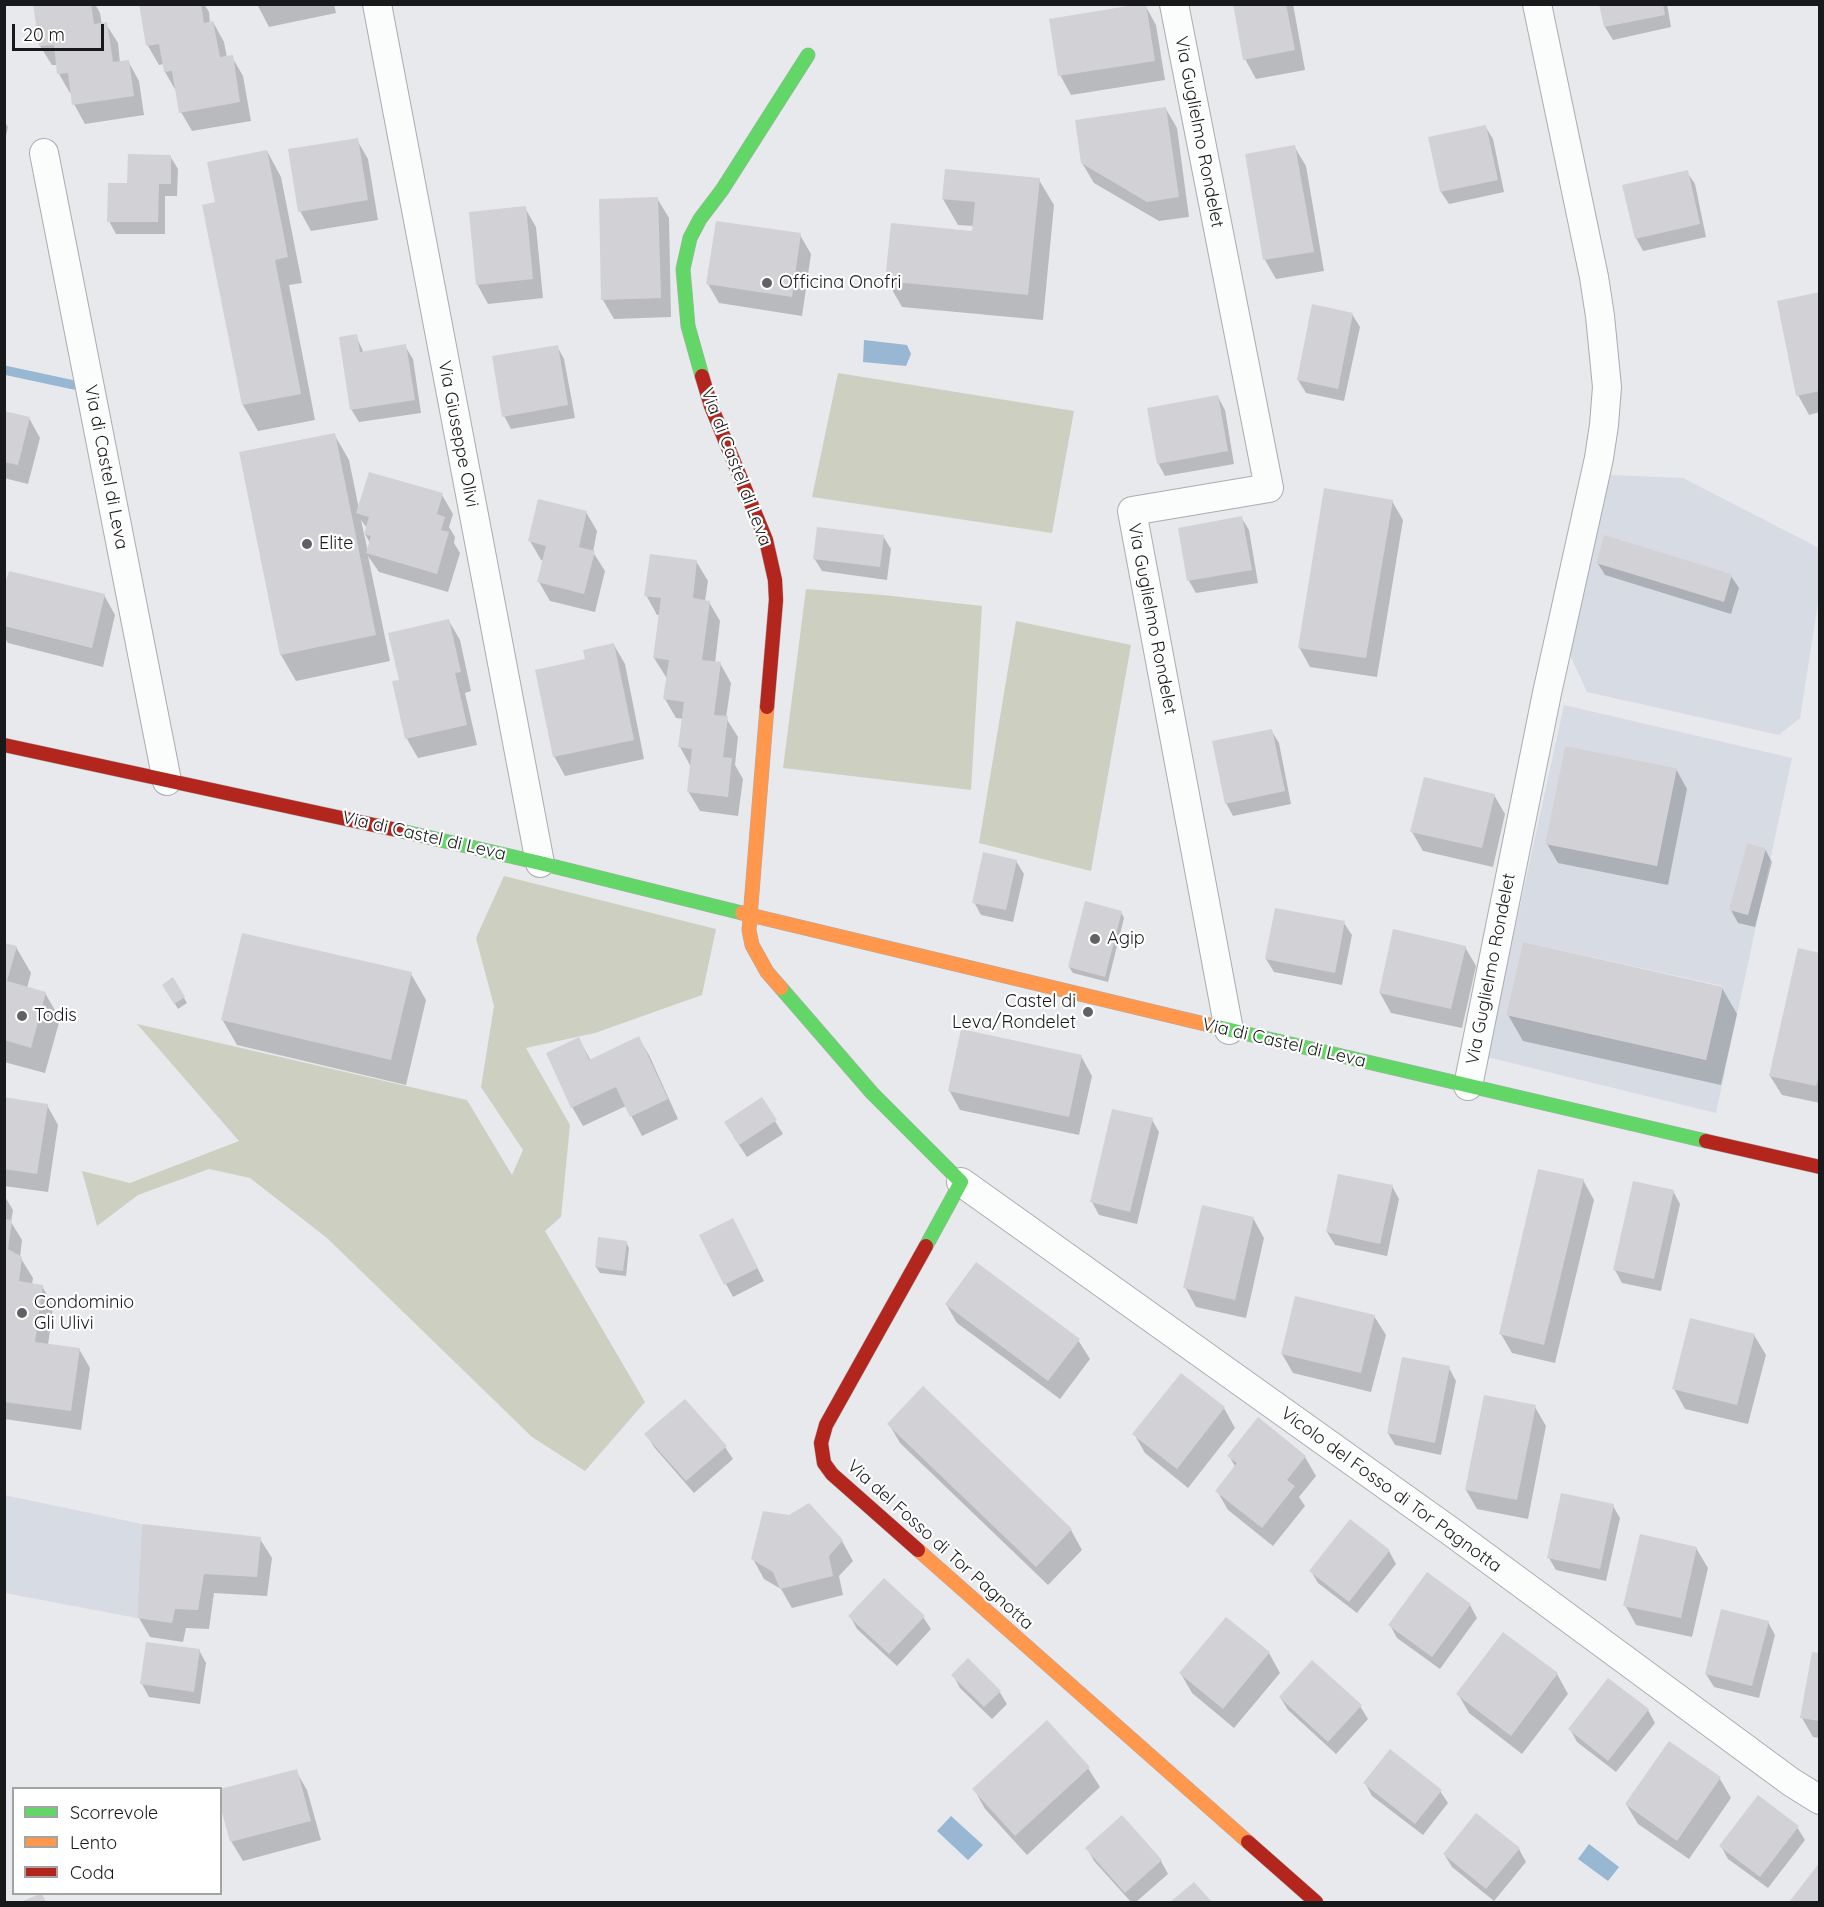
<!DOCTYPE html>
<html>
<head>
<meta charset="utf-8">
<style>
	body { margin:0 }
	#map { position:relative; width:1824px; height:1907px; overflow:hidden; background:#e7e9ed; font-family:Quicksand,sans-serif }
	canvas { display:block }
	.frame { position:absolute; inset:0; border:6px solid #18191b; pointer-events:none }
	.legend { position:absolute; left:12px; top:1787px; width:210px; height:108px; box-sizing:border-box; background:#fff; border:2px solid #a3a3a4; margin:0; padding:8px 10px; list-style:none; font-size:18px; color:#18191b }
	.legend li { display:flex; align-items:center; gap:12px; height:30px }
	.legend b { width:30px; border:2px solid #a3a3a4 }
	.scale { position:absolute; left:12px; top:24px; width:92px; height:27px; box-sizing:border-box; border:3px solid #18191b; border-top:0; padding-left:8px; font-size:18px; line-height:21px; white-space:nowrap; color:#18191b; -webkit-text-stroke:4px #fff; paint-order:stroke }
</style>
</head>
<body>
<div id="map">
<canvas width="1824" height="1907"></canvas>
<div class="frame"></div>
<ul class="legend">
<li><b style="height:8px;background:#63d668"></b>Scorrevole</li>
<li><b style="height:8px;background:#ff974d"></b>Lento</li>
<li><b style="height:8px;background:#b3261e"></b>Coda</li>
</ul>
<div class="scale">20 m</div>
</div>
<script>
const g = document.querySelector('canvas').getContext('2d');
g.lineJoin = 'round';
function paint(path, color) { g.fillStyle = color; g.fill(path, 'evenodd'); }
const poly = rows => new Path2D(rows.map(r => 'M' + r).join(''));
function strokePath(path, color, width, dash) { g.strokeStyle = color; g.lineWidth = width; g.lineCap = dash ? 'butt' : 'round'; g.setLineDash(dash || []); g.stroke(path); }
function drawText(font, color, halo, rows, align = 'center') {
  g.font = font + ' Quicksand,sans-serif'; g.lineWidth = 4.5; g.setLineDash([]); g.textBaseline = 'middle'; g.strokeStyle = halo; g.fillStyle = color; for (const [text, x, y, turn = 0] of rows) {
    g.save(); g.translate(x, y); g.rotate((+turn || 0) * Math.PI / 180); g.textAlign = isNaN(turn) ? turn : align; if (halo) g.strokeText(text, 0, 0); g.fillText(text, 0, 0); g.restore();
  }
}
paint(poly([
	[1608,475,1683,478,1819,548,1819,597,1800,718,1779,735,1587,692,1570,655],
	[1604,536,1732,574,1724,601,1596,563],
	[1564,705,1792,758,1716,1113,1487,1057],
	[1565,746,1677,768,1657,866,1545,844],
	[1747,843,1766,848,1748,915,1730,910],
	[1523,942,1723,986,1706,1060,1506,1015],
	[4,1495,142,1524,137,1618,5,1593]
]), '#d6dbe4');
paint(poly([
	[838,373,1074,411,1052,533,812,497],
	[806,589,883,595,982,606,971,790,783,768],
	[1016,621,1131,645,1091,871,979,843],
	[504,876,716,929,702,995,595,1033,526,1048,570,1125,561,1217,545,1231,645,1402,585,1471,532,1437,327,1238,250,1178,209,1169,138,1195,97,1226,82,1171,130,1183,239,1141,137,1024,467,1100,512,1175,523,1150,481,1087,494,1006,476,938]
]), '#cdd0c0');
paint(poly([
	[864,340,907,345,911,354,906,366,863,362],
	[951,1816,983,1845,968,1860,937,1831],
	[1589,1844,1619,1867,1608,1881,1578,1859]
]), '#97b7d3');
paint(poly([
	[35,4,95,4,100,13,102,25,106,24,118,43,120,63,128,61,139,81,144,115,85,124,74,104,72,93,70,93,59,74,58,65,52,65,40,46],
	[140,4,204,4,209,12,210,23,213,22,224,42,227,58,232,57,243,76,251,121,192,131,181,112,176,91,165,72,164,64,159,65,148,46],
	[257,4,334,4,336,13,269,27],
	[1234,4,1293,4,1305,70,1256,79,1245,59],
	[1601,4,1667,4,1671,27,1613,40,1605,27],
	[1145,5,1156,25,1165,80,1071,95,1060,75],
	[1166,109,1177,128,1189,217,1159,221,1094,183,1082,163],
	[4,121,8,127,4,145],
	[1485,126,1493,139,1504,192,1449,204,1441,192],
	[357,140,368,159,378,220,311,231,300,211],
	[1294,146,1306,166,1324,271,1276,279,1265,260,1247,155],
	[267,151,281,177,302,283,289,285,315,420,258,431,243,405,204,206,217,203],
	[170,156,178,169,177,196,165,196,165,234,116,234,109,221,128,184],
	[1687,172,1695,184,1706,237,1643,251,1636,238],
	[1039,180,1054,205,1043,320,902,307,887,281,973,233,974,226,958,225,943,199],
	[657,198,669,218,671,317,614,319,603,300],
	[525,208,536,227,543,298,488,304,477,284],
	[800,235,811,254,802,316,719,303,708,284],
	[1820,294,1820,412,1809,415,1798,395],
	[1352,314,1360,327,1344,401,1306,393,1298,380],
	[356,336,364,353,405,346,413,359,421,413,359,422,351,409],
	[557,346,564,359,575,418,511,429,504,416],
	[1218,397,1225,410,1234,464,1165,476,1158,463],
	[4,412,29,418,40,438,28,484,4,478],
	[334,434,349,460,359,509,442,495,453,514,449,527,455,537,454,543,460,553,448,592,379,572,368,556,390,661,296,681,281,655,241,453],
	[361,520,367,528,365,534,370,543,368,552],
	[1392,501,1403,520,1377,677,1310,667,1299,647],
	[586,512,597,531,593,552,605,571,595,612,550,601,539,582,544,561,541,560,530,541],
	[1241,517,1249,530,1258,583,1196,593,1189,581,1179,529],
	[883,536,891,549,887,580,822,571,814,558],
	[696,561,708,581,705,601,709,602,720,621,715,663,720,663,731,683,726,718,738,737,735,765,743,779,738,816,700,811,688,791,691,767,680,747,684,719,676,718,665,699,668,678,666,677,654,658,660,615,657,615,646,595],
	[1597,562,1731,576,1739,588,1731,614,1605,575],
	[4,593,104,595,115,615,103,667,8,643,4,637],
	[449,621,460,640,471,691,465,693,477,745,418,758,407,739,394,682,400,681],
	[614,645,625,664,644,759,565,776,554,756,586,660],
	[1271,730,1279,743,1291,804,1233,816,1226,803],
	[1676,769,1687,789,1668,885,1558,863,1547,844],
	[1494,795,1505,814,1493,867,1423,851,1412,832],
	[1765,849,1772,862,1755,927,1738,923,1731,910],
	[1016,861,1024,874,1013,922,981,915,974,902],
	[1121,912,1124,918,1108,982,1073,973,1069,967],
	[1344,923,1352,935,1342,985,1274,972,1266,959],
	[4,944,16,947,31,973,27,988,45,993,60,1019,45,1073,4,1062],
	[1465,947,1476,966,1462,1028,1391,1013,1380,993],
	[1820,955,1820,1103,1782,1095,1770,1076],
	[411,974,426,1000,406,1085,237,1045,222,1019],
	[173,979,187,1003,178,1009,164,985],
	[1722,988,1737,1014,1721,1085,1523,1041,1508,1015],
	[639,1038,650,1057,678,1119,642,1136,626,1106,583,1126,572,1107,579,1039,591,1061],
	[1081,1056,1092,1076,1079,1135,960,1110,949,1090],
	[4,1099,47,1105,58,1125,48,1192,4,1186],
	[762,1100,783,1134,747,1157,733,1136],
	[1152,1120,1159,1132,1137,1224,1099,1215,1092,1202],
	[1583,1180,1594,1200,1555,1363,1512,1353,1501,1334],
	[1392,1186,1399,1199,1387,1256,1335,1245,1327,1232],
	[1673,1191,1680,1204,1661,1291,1622,1283,1615,1270],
	[4,1195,13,1210,11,1222,22,1240,20,1257,33,1278,32,1285,42,1286,53,1306,48,1345,79,1349,90,1368,81,1430,4,1419],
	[1253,1218,1264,1238,1246,1318,1196,1307,1185,1287],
	[740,1233,764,1281,733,1297,726,1284],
	[626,1242,629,1248,626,1276,600,1273,596,1267],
	[946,1304,1078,1340,1090,1359,1060,1399,957,1323],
	[1374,1316,1386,1335,1371,1392,1293,1373,1282,1354],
	[1754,1335,1766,1355,1748,1424,1685,1409,1674,1389],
	[1449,1368,1456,1381,1441,1455,1395,1445,1388,1433],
	[1181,1375,1224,1408,1235,1428,1188,1488,1145,1453,1134,1434],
	[923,1388,1071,1530,1082,1550,1048,1585,900,1443,889,1424],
	[1535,1407,1546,1426,1528,1519,1477,1509,1466,1490],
	[646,1434,725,1447,733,1459,694,1493,654,1447],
	[1229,1456,1305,1457,1316,1476,1299,1497,1305,1506,1273,1546,1228,1510,1217,1491,1236,1468],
	[1613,1506,1620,1518,1606,1581,1556,1570,1549,1558],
	[143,1526,260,1539,272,1558,267,1596,214,1593,209,1629,186,1628,183,1642,150,1637,139,1618],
	[842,1541,853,1561,839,1576,843,1595,792,1608,781,1589,764,1579,753,1559],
	[1696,1548,1708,1568,1692,1637,1636,1625,1625,1605],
	[1389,1551,1396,1564,1357,1613,1318,1583,1311,1571],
	[1427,1574,1470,1605,1477,1618,1440,1669,1397,1638,1390,1625],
	[850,1616,923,1617,931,1629,897,1666,857,1629],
	[1768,1622,1775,1635,1759,1698,1714,1687,1706,1674],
	[199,1650,206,1663,200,1704,149,1697,142,1684],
	[1269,1653,1280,1673,1234,1728,1192,1693,1181,1674],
	[1820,1655,1820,1738,1813,1737,1802,1718],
	[1557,1674,1568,1694,1522,1754,1469,1713,1458,1694],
	[953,1675,999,1691,1007,1704,992,1719,960,1688],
	[1280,1697,1360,1706,1368,1719,1336,1754,1288,1710],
	[1648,1710,1655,1723,1616,1772,1577,1742,1570,1729],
	[1670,1743,1720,1779,1731,1798,1689,1859,1638,1824,1626,1804],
	[1088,1768,1100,1787,1027,1855,985,1809,974,1789],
	[296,1771,307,1790,321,1840,243,1861,231,1841],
	[1365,1783,1440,1791,1448,1803,1423,1835,1372,1796],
	[1121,1817,1161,1861,1168,1874,1136,1902,1131,1902,1094,1861,1087,1848],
	[1797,1827,1805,1840,1768,1888,1728,1859,1721,1846],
	[1519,1849,1526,1862,1494,1901,1452,1867,1444,1854],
	[1194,1884,1210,1902,1172,1902]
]), '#0003');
strokePath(poly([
	[4,370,74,385]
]), '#97b7d3', 9);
paint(poly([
	[33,4,91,4,94,24,107,22,113,62,129,60,134,96,72,105,68,73,57,74,54,45,39,46],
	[139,4,201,4,204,23,213,21,220,57,233,55,240,102,179,113,172,71,164,72,159,44,146,46],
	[1140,4,1146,4,1155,61,1058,76,1049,19],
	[1233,4,1286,4,1295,50,1243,60],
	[1599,4,1663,4,1665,15,1604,27],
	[1166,107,1179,197,1147,202,1081,163,1075,120],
	[1486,125,1498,180,1440,192,1428,137],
	[358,138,368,200,298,212,288,149],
	[1295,145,1314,252,1263,260,1245,154],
	[267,150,288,257,275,260,301,394,242,405,202,205,215,202,207,162],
	[128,154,171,155,171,184,159,184,158,222,107,222,108,183,127,183],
	[945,169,1040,178,1028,295,885,281,891,223,972,231,975,202,942,199],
	[1688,170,1700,224,1635,239,1622,185],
	[658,197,661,298,601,300,599,199],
	[526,206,533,279,476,285,469,212],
	[716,221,801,233,792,297,706,284],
	[1820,292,1820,391,1796,396,1777,301],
	[1312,304,1353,313,1338,389,1297,380],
	[357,334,360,352,406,344,415,400,350,410,339,337],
	[558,345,568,405,502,417,492,356],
	[1218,395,1228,451,1157,464,1147,408],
	[4,411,30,417,18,465,4,462],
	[335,433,376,635,280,655,239,452],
	[369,472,443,493,437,514,445,517,441,530,449,532,437,574,366,553,371,536,364,534,369,517,356,513],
	[1324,488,1393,500,1366,658,1298,648],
	[538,499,587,511,579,547,595,551,584,594,537,582,546,546,528,541],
	[1242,516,1252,570,1187,581,1178,528],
	[817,527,884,535,880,567,813,559],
	[1604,535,1732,574,1724,602,1596,563],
	[650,554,697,560,693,598,710,601,702,660,721,662,714,715,728,716,723,757,732,758,728,797,687,792,692,749,678,747,684,702,663,699,669,660,653,658,661,598,644,596],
	[9,571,105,594,92,648,4,626,4,587],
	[449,619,461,672,455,673,467,725,405,739,392,681,399,680,388,633],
	[614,643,634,740,553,757,535,670,585,659,583,650],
	[1272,729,1285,791,1225,804,1212,741],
	[1565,746,1677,768,1657,866,1545,844],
	[1424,777,1495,794,1482,848,1410,832],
	[1747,843,1766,848,1748,915,1729,910],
	[983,852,1017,860,1006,910,972,903],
	[1085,901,1122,911,1105,977,1068,967],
	[1275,908,1345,921,1335,973,1265,959],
	[1393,929,1466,946,1451,1009,1379,993],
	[242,933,412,972,391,1060,221,1020],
	[1523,942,1723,987,1706,1060,1506,1015],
	[4,943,17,946,7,981,46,992,31,1048,4,1040],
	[1798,948,1820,953,1820,1072,1816,1086,1769,1076],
	[173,977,185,997,174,1004,162,985],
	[961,1029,1082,1055,1069,1117,948,1091],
	[639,1036,668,1099,630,1117,616,1087,571,1108,546,1053,579,1037,589,1060],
	[4,1097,48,1104,37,1174,4,1169],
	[762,1097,777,1120,739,1145,724,1122],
	[1112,1109,1153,1118,1130,1212,1090,1202],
	[1538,1169,1584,1179,1544,1345,1499,1334],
	[1338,1174,1393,1185,1380,1244,1326,1232],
	[1633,1181,1674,1190,1654,1279,1613,1270],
	[1202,1205,1254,1217,1235,1300,1183,1288],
	[733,1218,758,1268,724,1285,699,1235],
	[4,1219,12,1220,8,1249,22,1257,19,1281,43,1285,35,1342,80,1348,71,1411,4,1402],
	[598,1237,627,1241,623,1271,595,1267],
	[976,1262,1080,1339,1048,1381,945,1304],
	[1295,1296,1375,1315,1361,1373,1281,1354],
	[1690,1318,1755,1334,1737,1405,1672,1389],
	[1402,1357,1450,1366,1435,1443,1387,1433],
	[1181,1373,1225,1407,1177,1469,1132,1434],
	[923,1386,1072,1529,1036,1567,887,1424],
	[1484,1395,1536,1405,1517,1500,1465,1490],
	[685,1399,727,1446,686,1481,644,1434],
	[1258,1417,1306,1456,1287,1480,1295,1486,1262,1528,1215,1491,1237,1463,1227,1456],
	[1561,1493,1614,1504,1600,1569,1547,1558],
	[809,1503,843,1540,829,1556,833,1576,780,1589,773,1572,751,1559,763,1511,789,1515],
	[1350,1519,1390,1550,1349,1602,1309,1571],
	[142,1524,261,1537,257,1577,204,1574,198,1610,175,1609,172,1623,137,1618],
	[1640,1534,1697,1547,1681,1618,1623,1606],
	[1427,1572,1471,1604,1432,1657,1388,1625],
	[884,1578,925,1616,889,1654,848,1616],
	[1721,1609,1769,1621,1752,1686,1705,1674],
	[1226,1617,1270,1652,1223,1709,1179,1673],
	[1503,1632,1558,1673,1511,1736,1456,1694],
	[146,1642,200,1649,194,1692,140,1684],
	[1812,1652,1820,1653,1820,1721,1800,1718],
	[968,1658,1001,1691,984,1707,951,1675],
	[1312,1660,1362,1705,1328,1742,1279,1697],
	[1608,1678,1649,1709,1608,1761,1568,1729],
	[1047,1720,1090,1767,1015,1836,972,1789],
	[1669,1741,1721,1777,1677,1841,1625,1804],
	[1390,1749,1442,1790,1415,1824,1363,1783],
	[297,1769,311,1821,230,1842,220,1805,220,1789],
	[1758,1795,1799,1826,1760,1877,1719,1846],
	[1476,1813,1520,1848,1486,1889,1443,1854],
	[1122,1815,1162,1860,1125,1893,1085,1848],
	[1820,1862,1820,1902,1789,1902],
	[1194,1882,1212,1902,1170,1902],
	[40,1894,42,1894,46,1902,20,1902]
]), '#d2d2d6');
const street = poly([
	[377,4,540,863],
	[1174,4,1269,488,1132,511,1229,1030],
	[44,153,167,781],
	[1468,1086,1547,693,1599,458,1604,425,1607,387,1600,316,1594,277,1537,4],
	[961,1182,1453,1533,1791,1782,1820,1800]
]);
const fast = poly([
	[702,376,688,326,683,269,690,238,700,219,722,190,808,55],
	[397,830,540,863,742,913],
	[781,988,872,1093,961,1182,926,1246],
	[1209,1025,1706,1141]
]);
const slow = poly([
	[767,707,749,930,752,945,767,972,781,988],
	[742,913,1209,1025],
	[918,1550,1248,1842]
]);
const jam = poly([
	[702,376,711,406,766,540,775,580,776,600,767,707],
	[4,745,397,830],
	[1706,1141,1820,1167],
	[918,1550,832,1474,824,1463,821,1443,826,1425,926,1246],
	[1248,1842,1316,1902]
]);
strokePath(street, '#abacb0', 30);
strokePath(fast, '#abacb0', 15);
strokePath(slow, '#abacb0', 15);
strokePath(jam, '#abacb0', 15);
strokePath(street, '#fbfcfc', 28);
strokePath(fast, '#63d668', 14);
strokePath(slow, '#ff974d', 14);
strokePath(jam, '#b3261e', 14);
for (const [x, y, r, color] of [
	[767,283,6,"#606264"],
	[307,544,6,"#606264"],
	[1095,939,6,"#606264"],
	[1088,1012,6,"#606264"],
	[22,1016,6,"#606264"],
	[22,1313,6,"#606264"]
]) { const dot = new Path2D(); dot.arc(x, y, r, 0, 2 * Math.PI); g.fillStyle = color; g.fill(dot); strokePath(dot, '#fff', 2); }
drawText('18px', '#18191b', '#fff', [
	["Via Guglielmo Rondelet",1199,132,79],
	["Via Giuseppe Olivi",458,434,79],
	["Via di Castel di Leva",106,467,79],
	["Via di Castel di Leva",736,467,69],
	["Via Guglielmo Rondelet",1152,619,79],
	["Via di Castel di Leva",424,836,13],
	["Via Guglielmo Rondelet",1491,969,-79],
	["Via di Castel di Leva",1284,1043,13],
	["Vicolo del Fosso di Tor Pagnotta",1391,1490,36],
	["Via del Fosso di Tor Pagnotta",940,1545,42]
]);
drawText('18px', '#18191b', '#fff', [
	["Officina Onofri",779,283],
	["Elite",319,544],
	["Agip",1107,939],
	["Castel di",1076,1002,"right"],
	["Leva/Rondelet",1076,1023,"right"],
	["Todis",34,1016],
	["Condominio",34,1303],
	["Gli Ulivi",34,1324]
], 'left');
</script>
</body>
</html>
